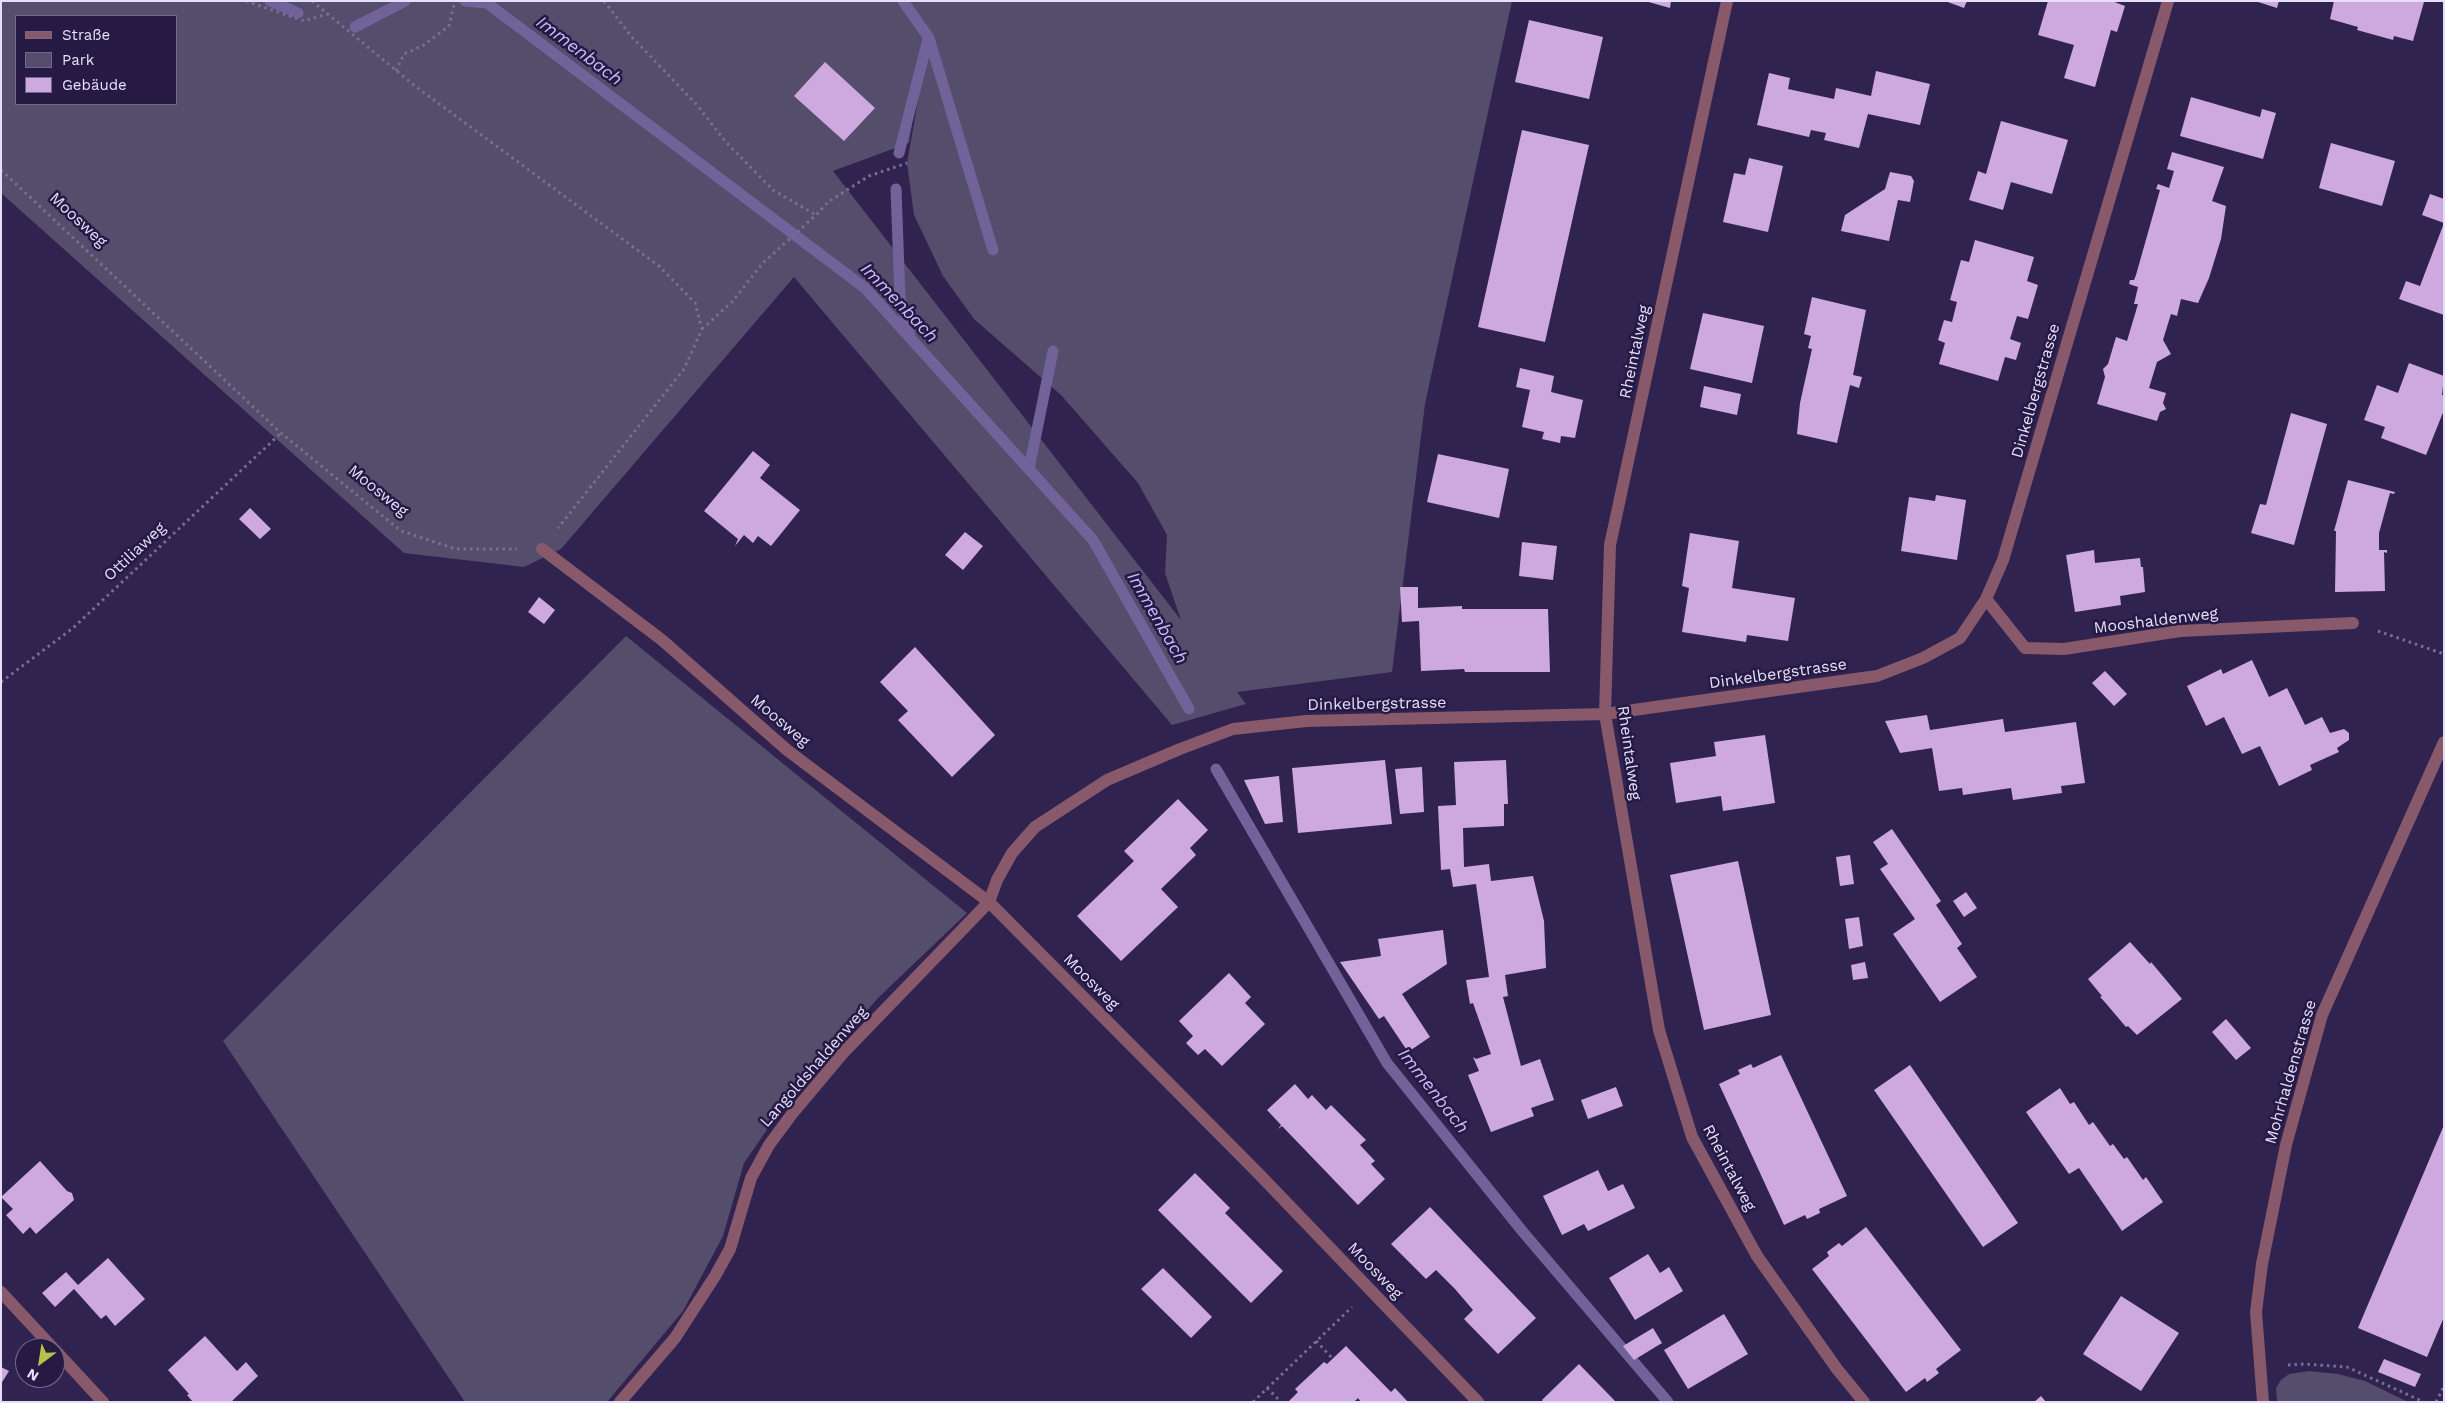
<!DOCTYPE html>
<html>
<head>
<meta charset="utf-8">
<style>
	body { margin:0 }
	#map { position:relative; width:2445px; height:1403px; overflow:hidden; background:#30234f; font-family:"Work Sans",sans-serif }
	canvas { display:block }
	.frame { position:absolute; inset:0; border:2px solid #e4dffb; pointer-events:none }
	.legend { position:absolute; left:15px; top:15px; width:162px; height:90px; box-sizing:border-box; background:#261944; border:1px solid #72688d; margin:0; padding:6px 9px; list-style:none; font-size:15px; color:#e4dffb }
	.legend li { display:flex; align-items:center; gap:10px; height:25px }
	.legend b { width:25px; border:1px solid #72688d }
	.north { position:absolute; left:15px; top:1338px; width:50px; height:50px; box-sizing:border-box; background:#261944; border:1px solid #72688d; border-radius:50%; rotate:211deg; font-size:14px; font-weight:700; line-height:20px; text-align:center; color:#e4dffb }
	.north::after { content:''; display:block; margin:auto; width:18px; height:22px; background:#b6c149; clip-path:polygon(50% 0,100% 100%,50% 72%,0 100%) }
</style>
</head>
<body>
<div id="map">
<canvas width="2445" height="1403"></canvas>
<div class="frame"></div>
<ul class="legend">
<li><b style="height:6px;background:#87596b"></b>Straße</li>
<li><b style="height:14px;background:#544d6c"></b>Park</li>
<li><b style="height:14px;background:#cea9e0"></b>Gebäude</li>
</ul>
<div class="north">N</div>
</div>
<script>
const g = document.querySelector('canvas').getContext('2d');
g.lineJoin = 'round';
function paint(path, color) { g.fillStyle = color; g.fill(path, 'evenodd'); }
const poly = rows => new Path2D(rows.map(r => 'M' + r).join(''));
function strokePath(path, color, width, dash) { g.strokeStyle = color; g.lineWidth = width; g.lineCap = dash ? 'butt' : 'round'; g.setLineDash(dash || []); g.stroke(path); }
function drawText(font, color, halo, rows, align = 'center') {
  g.font = font + ' "Work Sans",sans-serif'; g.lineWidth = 5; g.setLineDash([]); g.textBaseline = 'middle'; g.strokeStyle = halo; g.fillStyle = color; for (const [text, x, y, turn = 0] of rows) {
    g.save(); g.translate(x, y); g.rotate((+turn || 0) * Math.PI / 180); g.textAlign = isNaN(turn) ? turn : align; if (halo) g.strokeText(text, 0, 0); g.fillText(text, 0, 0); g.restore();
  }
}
paint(poly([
	[1,1,906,1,926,37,909,143,833,171,1181,620,1165,573,1167,535,1138,483,1061,395,974,319,943,276,914,215,907,163,929,38,907,1,1512,1,1425,404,1392,672,1237,692,1246,704,1172,725,794,277,561,549,524,567,404,553,1,193],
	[16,16,176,16,176,104,16,104],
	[626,636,967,913,878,998,777,1115,744,1163,723,1236,683,1311,607,1402,465,1402,223,1041],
	[2309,1371,2338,1374,2365,1381,2408,1402,2277,1402,2276,1388,2281,1380,2289,1374]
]), '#544d6c');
strokePath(poly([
	[270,1,298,13],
	[465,1,487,3,865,288,1093,540,1189,709],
	[903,1,929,38,993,250],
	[355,27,405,1],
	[899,153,928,39],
	[896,189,900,298,910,336],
	[1029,469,1053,351],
	[1216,769,1387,1063,1523,1232,1668,1402]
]), '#71639a', 11);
paint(poly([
	[1645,1,1671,1,1670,8],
	[1945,1,1967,1,1964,8],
	[2048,1,2112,1,2125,6,2117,32,2111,30,2095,87,2064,78,2074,45,2038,35],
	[2255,1,2279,1,2277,8],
	[2334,1,2420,1,2424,2,2413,41,2394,36,2393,40,2357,30,2358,27,2330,19],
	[1529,20,1603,37,1589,99,1515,82],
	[825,62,875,108,844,141,794,96],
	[1876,71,1930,84,1920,125,1868,114,1859,148,1824,140,1826,133,1811,130,1809,137,1757,125,1769,73,1790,78,1788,89,1834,99,1836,88,1871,96],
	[2191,97,2260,117,2262,109,2276,113,2263,159,2180,136],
	[2001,121,2068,140,2052,194,2011,182,2003,210,1969,200,1978,171,1986,174],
	[1522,130,1589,145,1545,342,1478,327],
	[2331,143,2395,161,2382,206,2319,188],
	[2172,152,2224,167,2212,201,2226,206,2221,239,2209,278,2198,303,2181,299,2177,316,2171,314,2163,340,2171,354,2157,362,2149,388,2166,393,2163,403,2166,409,2160,412,2157,421,2097,404,2105,377,2103,369,2108,364,2116,337,2127,341,2138,304,2134,304,2138,287,2129,284,2130,280,2134,280,2136,275,2160,190,2156,189,2158,184,2169,188,2174,171,2167,169],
	[1749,158,1783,166,1768,232,1723,222,1734,173,1745,175],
	[1890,172,1911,176,1914,181,1910,202,1898,200,1889,241,1841,231,1845,215,1885,189],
	[2430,194,2444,199,2444,223,2422,215],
	[2444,223,2444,315,2399,299,2406,281,2420,286],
	[1975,240,2034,257,2027,281,2038,285,2028,319,2017,316,2010,339,2021,343,2016,360,2005,357,1998,381,1939,364,1945,343,1938,340,1944,320,1952,322,1957,302,1950,300,1961,260,1969,262],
	[1812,297,1866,310,1853,375,1862,377,1859,388,1850,385,1837,443,1797,434,1800,403,1812,349,1808,348,1811,336,1804,334],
	[1703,313,1764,326,1752,383,1690,369],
	[2409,363,2444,376,2442,395,2444,396,2444,410,2426,455,2381,438,2385,427,2364,420,2377,385,2398,393],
	[1520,368,1554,376,1551,392,1583,400,1575,438,1561,436,1560,443,1542,439,1544,432,1522,427,1530,390,1516,387],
	[1704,386,1741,394,1737,415,1700,407],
	[2291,413,2327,424,2294,545,2251,533,2260,504,2266,505],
	[753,451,770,465,760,478,800,510,771,546,758,536,753,543,744,535,735,546,738,539,704,511],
	[1438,454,1509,469,1499,518,1427,502],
	[2348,480,2395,492,2394,494,2390,493,2379,533,2379,550,2387,550,2387,553,2384,552,2385,591,2335,592,2336,531,2334,531],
	[1936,495,1966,500,1957,560,1901,551,1909,497,1935,501],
	[250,508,271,529,260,539,239,519],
	[965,532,983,546,963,570,945,555],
	[1690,533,1739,541,1732,588,1795,598,1788,641,1747,635,1746,642,1682,632,1689,588,1682,586],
	[1522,542,1557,546,1553,580,1519,576],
	[2094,550,2095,563,2140,558,2141,567,2143,567,2145,592,2120,596,2121,605,2075,612,2066,555],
	[1400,587,1418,587,1418,608,1462,606,1462,609,1548,609,1550,672,1465,672,1464,669,1421,671,1419,621,1402,622],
	[539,597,555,610,544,624,528,612],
	[915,647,995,735,952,777,898,720,908,711,880,682],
	[2252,660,2269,697,2287,688,2305,725,2322,717,2330,733,2344,729,2349,733,2349,740,2337,748,2339,752,2310,765,2312,770,2279,786,2260,746,2242,754,2224,717,2206,726,2187,686,2221,669,2223,674],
	[2105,671,2127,694,2114,706,2092,683],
	[1927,715,1930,730,2003,719,2005,732,2076,722,2085,783,2061,786,2062,793,2013,800,2011,788,1963,795,1962,788,1939,791,1932,748,1900,753,1885,721],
	[1765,735,1775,803,1723,811,1721,796,1676,803,1670,763,1716,756,1714,742],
	[1385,760,1392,824,1298,833,1292,768],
	[1506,760,1508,804,1504,804,1504,826,1463,828,1464,867,1489,864,1491,881,1533,876,1544,921,1546,968,1505,975,1508,996,1503,997,1521,1066,1540,1059,1554,1100,1531,1108,1534,1116,1491,1132,1468,1075,1479,1071,1473,1057,1476,1059,1491,1054,1473,1003,1470,1004,1466,980,1489,977,1476,884,1453,887,1450,869,1441,870,1438,806,1456,805,1454,762],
	[1422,767,1424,812,1400,814,1395,769],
	[1279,776,1283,822,1265,824,1244,780],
	[1178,799,1208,830,1190,848,1196,855,1161,889,1178,907,1121,961,1077,916,1134,861,1124,851],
	[1892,829,1941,901,1936,905,1962,944,1957,948,1977,977,1940,1002,1893,934,1915,919,1880,869,1888,864,1873,842],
	[1850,855,1854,884,1840,886,1836,857],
	[1738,861,1771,1015,1704,1030,1670,875],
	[1966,892,1977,908,1964,917,1953,901],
	[1859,917,1863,946,1849,949,1845,919],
	[1443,930,1447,964,1402,994,1430,1037,1408,1052,1384,1016,1379,1019,1340,962,1381,956,1378,939],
	[2130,942,2150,964,2151,962,2182,999,2137,1035,2128,1026,2126,1027,2103,1000,2100,997,2102,996,2088,979],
	[1865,962,1868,978,1853,980,1851,965],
	[1229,973,1251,997,1245,1003,1265,1024,1222,1066,1205,1049,1198,1055,1186,1043,1193,1036,1179,1021],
	[2226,1019,2251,1048,2236,1060,2212,1032],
	[1781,1055,1847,1196,1819,1209,1820,1213,1807,1219,1805,1215,1784,1225,1719,1084,1740,1074,1738,1070,1751,1064,1753,1068],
	[1910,1065,2018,1223,1983,1247,1874,1090],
	[1295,1084,1308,1099,1312,1095,1326,1110,1331,1105,1366,1140,1360,1145,1375,1161,1371,1164,1385,1179,1358,1205,1282,1126,1278,1129,1281,1125,1267,1110],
	[1616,1087,1623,1106,1588,1119,1581,1100],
	[2060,1088,2070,1104,2074,1102,2089,1125,2093,1122,2110,1146,2113,1144,2124,1159,2127,1157,2143,1180,2146,1177,2163,1202,2122,1231,2079,1168,2069,1174,2026,1112],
	[2444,1125,2444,1317,2427,1357,2358,1328],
	[40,1161,67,1191,72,1193,74,1200,36,1234,30,1227,23,1234,6,1215,13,1209,1,1197],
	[1598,1170,1608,1191,1623,1184,1635,1208,1588,1231,1584,1224,1562,1235,1543,1196],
	[1195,1173,1230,1208,1225,1213,1283,1271,1251,1303,1158,1210],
	[1430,1207,1536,1318,1498,1354,1464,1319,1473,1310,1455,1289,1436,1270,1426,1279,1391,1244],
	[1866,1227,1961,1350,1936,1369,1939,1373,1927,1382,1925,1378,1906,1392,1812,1269,1829,1256,1827,1252,1839,1243,1842,1246],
	[1648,1254,1660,1273,1669,1267,1683,1291,1635,1320,1609,1278],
	[108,1258,145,1299,115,1326,106,1315,101,1319,74,1289,55,1307,42,1293,66,1272,78,1285],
	[1163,1268,1212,1317,1191,1338,1141,1289],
	[2121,1296,2179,1333,2141,1391,2083,1354],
	[1724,1314,1748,1354,1688,1389,1664,1350],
	[1653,1328,1662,1343,1634,1360,1623,1346],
	[205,1336,237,1371,246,1362,258,1376,231,1402,193,1402,187,1395,189,1394,168,1370],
	[1346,1346,1391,1392,1395,1388,1408,1402,1361,1402,1358,1398,1354,1402,1288,1402,1298,1392,1295,1389,1324,1362,1327,1364],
	[2384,1359,2421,1374,2415,1387,2378,1372],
	[1579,1364,1616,1402,1544,1402,1542,1400],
	[1,1367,9,1371,1,1384],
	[2041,1396,2046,1402,2034,1402]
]), '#cea9e0');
strokePath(poly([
	[246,1,304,21,327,14],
	[312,1,415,86,659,266,695,303,702,329,684,369,558,528],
	[604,1,631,36,697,105,725,141,773,190,816,215],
	[396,71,404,54,424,45,449,26,455,1],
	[1,170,281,433,401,531,456,549,517,549],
	[702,329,732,302,762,264,816,215,828,202,869,176,907,163],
	[2378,631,2444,654],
	[1,682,73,628,281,433],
	[1316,1341,1333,1359],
	[2288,1365,2304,1364,2347,1367,2424,1402],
	[1267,1388,1281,1402],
	[1253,1402,1352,1307],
	[2436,1402,2444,1386]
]), '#786f94', 3, [2.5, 4]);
strokePath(poly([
	[1727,1,1610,545,1605,714,1659,1030,1692,1137,1757,1256,1837,1369,1864,1402],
	[542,549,662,640,787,750,989,902,1257,1172,1478,1402],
	[1986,599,2025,648,2064,649,2180,631,2353,623],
	[1,1292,53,1348],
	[55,1350,103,1402],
	[620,1402,675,1338,715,1276,730,1249,751,1178,769,1145,792,1114,844,1052,989,902,997,880,1012,853,1035,827,1107,780,1180,749,1233,729,1306,721,1605,714,1877,676,1923,658,1960,638,1986,599,2003,560,2168,1],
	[2263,1402,2256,1312,2262,1264,2286,1145,2322,1015,2444,742]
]), '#87596b', 12);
drawText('16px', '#e4dffb', '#261944', [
	["Moosweg",78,220,43],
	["Rheintalweg",1635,352,-78],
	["Dinkelbergstrasse",2036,391,-74],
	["Moosweg",378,491,39],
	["Ottiliaweg",135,552,-43],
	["Mooshaldenweg",2156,621,-7],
	["Dinkelbergstrasse",1778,674,-8],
	["Dinkelbergstrasse",1377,704,-1],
	["Moosweg",780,721,40],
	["Rheintalweg",1629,753,82],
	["Moosweg",1091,982,45],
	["Langoldshaldenweg",814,1067,-49],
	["Mohrhaldenstrasse",2291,1072,-74],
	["Rheintalweg",1729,1168,62],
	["Moosweg",1375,1271,46]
]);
drawText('italic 18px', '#c9bbfc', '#261944', [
	["Immenbach",579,51,37],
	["Immenbach",899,303,46],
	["Immenbach",1157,618,60],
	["Immenbach",1433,1091,52]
]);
</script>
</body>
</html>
